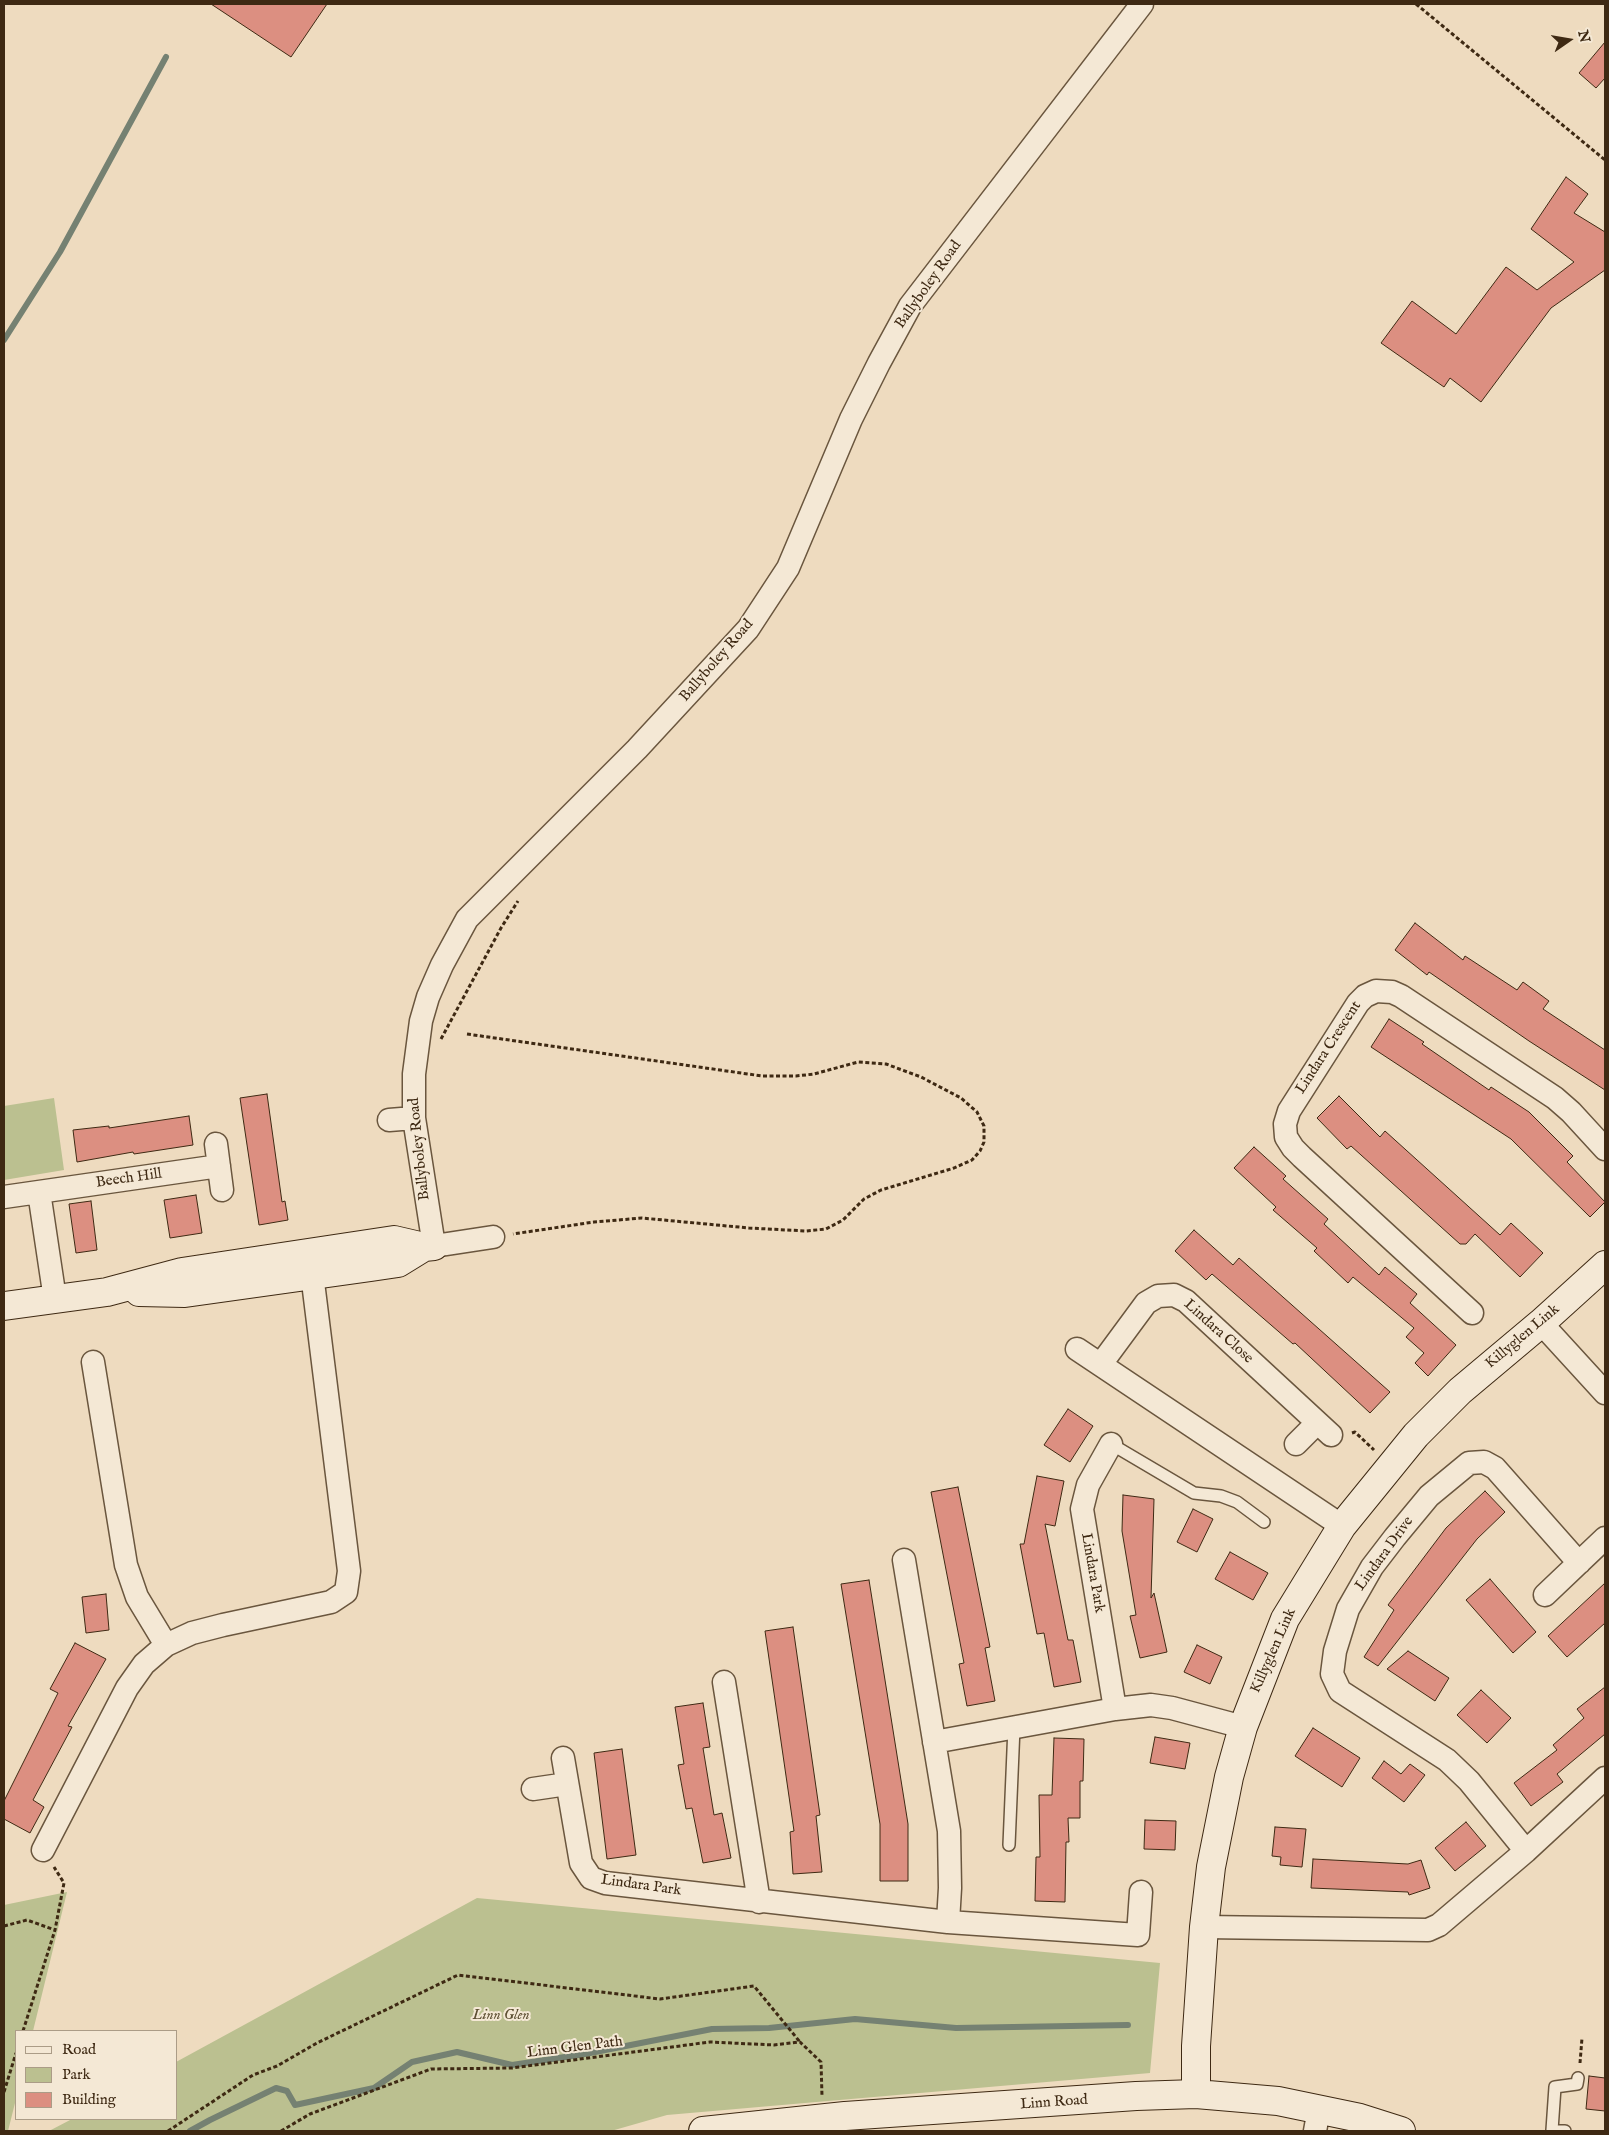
<!DOCTYPE html>
<html>
<head>
<meta charset="utf-8">
<style>
	body { margin:0 }
	#map { position:relative; width:1609px; height:2135px; overflow:hidden; background:#eedbbf; font-family:"IM FELL English",serif }
	canvas { display:block }
	.frame { position:absolute; inset:0; border:5px solid #3e2913; pointer-events:none }
	.legend { position:absolute; left:15px; top:2030px; width:162px; height:90px; box-sizing:border-box; background:#f4e8d5; border:1px solid #ab9c87; margin:0; padding:6px 9px; list-style:none; font-size:15px; color:#3e2913 }
	.legend li { display:flex; align-items:center; gap:10px; height:25px }
	.legend b { width:25px; border:1px solid #ab9c87 }
	.north { position:absolute; left:1544px; top:15px; width:50px; height:50px; -webkit-text-stroke:4px #f4e8d5; paint-order:stroke; rotate:77deg; font-size:14px; font-weight:700; line-height:20px; text-align:center; color:#3e2913 }
	.north::after { content:''; display:block; margin:auto; width:18px; height:22px; background:#3e2913; clip-path:polygon(50% 0,100% 100%,50% 72%,0 100%) }
</style>
</head>
<body>
<div id="map">
<canvas width="1609" height="2135"></canvas>
<div class="frame"></div>
<ul class="legend">
<li><b style="height:6px;background:#f4e8d5"></b>Road</li>
<li><b style="height:14px;background:#bbc090"></b>Park</li>
<li><b style="height:14px;background:#dc8f81"></b>Building</li>
</ul>
<div class="north">N</div>
</div>
<script>
const g = document.querySelector('canvas').getContext('2d');
g.lineJoin = 'round';
function paint(path, color) { g.fillStyle = color; g.fill(path, 'evenodd'); }
const poly = rows => new Path2D(rows.map(r => 'M' + r).join(''));
function strokePath(path, color, width, dash) { g.strokeStyle = color; g.lineWidth = width; g.lineCap = dash ? 'butt' : 'round'; g.setLineDash(dash || []); g.stroke(path); }
function drawText(font, color, halo, rows, align = 'center') {
  g.font = font + ' "IM FELL English",serif'; g.lineWidth = 4; g.setLineDash([]); g.textBaseline = 'middle'; g.strokeStyle = halo; g.fillStyle = color; for (const [text, x, y, turn = 0] of rows) {
    g.save(); g.translate(x, y); g.rotate((+turn || 0) * Math.PI / 180); g.textAlign = isNaN(turn) ? turn : align; if (halo) g.strokeText(text, 0, 0); g.fillText(text, 0, 0); g.restore();
  }
}
paint(poly([
	[54,1098,64,1170,4,1180,4,1106],
	[67,1892,33,2031,16,2031,16,2099,8,2131,4,2131,4,1905],
	[477,1898,1160,1963,1150,2073,667,2115,611,2131,49,2131,72,2119,176,2119,176,2062]
]), '#bbc090');
strokePath(poly([
	[4,340,60,252,166,57],
	[190,2131,210,2120,276,2088,287,2091,295,2105,374,2088,412,2062,457,2052,512,2065,585,2054,712,2029,769,2028,855,2019,956,2028,1128,2025]
]), '#758172', 6);
const building = poly([
	[211,4,327,4,291,57,211,4],
	[1605,42,1605,78,1596,88,1579,73,1605,42],
	[1566,177,1588,194,1574,213,1605,232,1605,270,1551,308,1481,402,1450,378,1444,387,1381,343,1412,301,1456,334,1506,267,1537,290,1574,262,1531,229,1566,177],
	[1415,923,1463,960,1465,956,1517,990,1523,982,1549,1001,1543,1009,1605,1050,1605,1090,1529,1041,1429,972,1427,975,1395,950,1415,923],
	[1389,1019,1424,1042,1422,1044,1489,1090,1491,1087,1529,1112,1573,1156,1567,1162,1605,1202,1590,1217,1511,1139,1371,1047,1389,1019],
	[267,1094,282,1202,285,1201,288,1220,259,1225,240,1098,267,1094],
	[1339,1096,1380,1137,1385,1131,1500,1235,1511,1223,1543,1253,1520,1277,1475,1234,1466,1244,1460,1244,1351,1146,1347,1149,1317,1118,1339,1096],
	[189,1116,193,1145,134,1154,133,1152,77,1162,73,1130,109,1126,109,1128,189,1116],
	[1254,1147,1286,1176,1283,1179,1328,1219,1324,1224,1379,1275,1385,1267,1417,1294,1410,1303,1456,1345,1428,1376,1415,1363,1424,1353,1406,1337,1414,1328,1353,1277,1348,1283,1314,1251,1317,1248,1273,1210,1276,1207,1234,1168,1254,1147],
	[196,1195,202,1233,170,1238,164,1200,196,1195],
	[91,1201,97,1250,76,1253,69,1204,91,1201],
	[1194,1230,1233,1265,1239,1258,1390,1392,1370,1413,1295,1343,1293,1344,1212,1274,1206,1280,1175,1251,1194,1230],
	[1068,1409,1093,1426,1070,1462,1044,1445,1068,1409],
	[1037,1476,1064,1481,1055,1526,1045,1524,1068,1640,1073,1640,1081,1682,1054,1687,1044,1633,1037,1634,1020,1544,1024,1544,1037,1476],
	[958,1487,990,1647,985,1648,995,1701,967,1706,959,1664,964,1663,931,1492,958,1487],
	[1485,1491,1505,1512,1477,1539,1378,1666,1364,1657,1394,1610,1388,1605,1446,1528,1485,1491],
	[1123,1495,1154,1499,1151,1598,1154,1593,1167,1652,1140,1658,1130,1616,1136,1615,1122,1531,1123,1495],
	[1193,1509,1213,1519,1197,1552,1177,1542,1193,1509],
	[1230,1552,1268,1573,1253,1600,1215,1579,1230,1552],
	[1490,1579,1536,1632,1513,1653,1466,1600,1490,1579],
	[869,1580,908,1824,908,1881,880,1881,880,1824,841,1584,869,1580],
	[1605,1583,1605,1623,1567,1657,1548,1636,1605,1583],
	[106,1594,109,1630,86,1633,82,1597,106,1594],
	[793,1627,820,1815,816,1816,822,1872,793,1874,790,1832,794,1831,765,1631,793,1627],
	[75,1643,106,1659,68,1726,72,1727,33,1800,44,1807,30,1833,4,1819,4,1801,58,1693,50,1689,75,1643],
	[1197,1645,1222,1657,1210,1684,1184,1672,1197,1645],
	[1408,1651,1449,1678,1435,1701,1387,1669,1408,1651],
	[1605,1687,1605,1734,1557,1774,1563,1782,1531,1806,1514,1783,1557,1750,1553,1745,1584,1718,1577,1709,1605,1687],
	[1481,1690,1511,1718,1487,1743,1457,1715,1481,1690],
	[703,1703,710,1747,703,1748,714,1815,722,1813,731,1858,703,1863,692,1808,686,1809,678,1765,684,1764,675,1707,703,1703],
	[1313,1728,1360,1758,1342,1787,1295,1756,1313,1728],
	[1155,1737,1190,1743,1185,1769,1150,1763,1155,1737],
	[1054,1738,1084,1739,1083,1781,1080,1781,1080,1818,1068,1818,1069,1842,1066,1842,1065,1902,1035,1901,1036,1857,1040,1857,1039,1795,1052,1795,1054,1738],
	[622,1749,636,1855,607,1859,594,1753,622,1749],
	[1384,1761,1401,1774,1410,1764,1425,1775,1404,1802,1372,1778,1384,1761],
	[1145,1820,1176,1821,1175,1850,1144,1849,1145,1820],
	[1466,1822,1486,1846,1455,1871,1435,1848,1466,1822],
	[1275,1827,1306,1829,1302,1867,1280,1865,1281,1857,1272,1856,1275,1827],
	[1313,1859,1408,1864,1421,1860,1430,1888,1409,1895,1408,1892,1311,1888,1313,1859],
	[1589,2076,1605,2078,1605,2111,1586,2109,1589,2076]
]);
paint(building, '#dc8f81');
strokePath(building, '#3e2913', 1);
const lane = poly([
	[1111,1444,1194,1493,1221,1496,1237,1502,1264,1522],
	[1009,1845,1014,1727],
	[1552,2130,1555,2087,1577,2084,1578,2078],
	[1552,2131,1565,2131]
]);
const street = poly([
	[389,1120,414,1118],
	[216,1144,222,1190],
	[39,1192,55,1299],
	[4,1197,219,1166],
	[493,1237,434,1246,414,1118,414,1074,421,1021,428,997,442,965,467,919,637,749,748,629,788,568,851,419,879,363,910,306,1142,4],
	[1472,1313,1302,1157,1293,1148,1286,1137,1285,1124,1289,1111,1358,1003,1365,996,1376,991,1392,992,1401,996,1555,1098,1571,1112,1605,1149],
	[1541,1323,1605,1393],
	[1077,1349,1342,1526],
	[93,1362,126,1565,137,1597,166,1645],
	[1101,1364,1146,1303,1158,1296,1174,1295,1186,1301,1331,1435],
	[1111,1444,1088,1485,1082,1509,1115,1709],
	[1296,1444,1317,1423],
	[904,1560,949,1831,950,1888,948,1922],
	[1545,1595,1605,1538],
	[724,1682,759,1902],
	[934,1742,1115,1709,1151,1705,1172,1708,1243,1727],
	[563,1758,581,1863,591,1878,605,1883,948,1922,1138,1935,1141,1892],
	[533,1789,567,1784],
	[43,1850,127,1688,144,1664,166,1645,192,1633,223,1625,331,1602,346,1592,349,1571,310,1258],
	[1526,1851,1469,1781,1447,1760,1340,1691,1332,1674,1335,1651,1348,1609,1372,1567,1395,1537,1429,1496,1469,1463,1484,1462,1495,1468,1579,1563],
	[1204,1927,1428,1930,1439,1925,1526,1851,1605,1778],
	[1315,2131,1319,2109]
]);
const secondary = poly([
	[139,1292,185,1293,371,1267,398,1263,424,1247,434,1246],
	[4,1306,107,1292,182,1272,394,1240,424,1247],
	[1196,2094,1196,2046,1204,1927,1211,1867,1229,1777,1243,1727,1285,1619,1342,1526,1416,1435,1460,1391,1541,1323,1605,1265],
	[703,2131,845,2116,1136,2096,1196,2094,1278,2101,1360,2118,1401,2131]
]);
strokePath(lane, '#6a563e', 14);
strokePath(street, '#6a563e', 25);
strokePath(secondary, '#3e2913', 30);
strokePath(poly([
	[1416,4,1605,160],
	[467,1034,762,1076,796,1076,814,1074,858,1062,886,1064,921,1077,961,1098,977,1112,984,1126,984,1142,980,1151,972,1160,954,1168,881,1190,864,1199,843,1220,826,1229,806,1231,749,1228,642,1218,594,1222,513,1234],
	[441,1039,501,928,518,901],
	[1352,1433,1355,1432,1374,1450],
	[4,1926,27,1920,55,1930],
	[23,2031,55,1930,64,1883,54,1867],
	[1580,2063,1582,2038],
	[4,2092,16,2053],
	[168,2131,253,2075,277,2066,317,2043,458,1975,660,1999,754,1986,800,2042],
	[281,2131,310,2114,431,2069,512,2068,710,2042,774,2045,800,2042,821,2062,822,2096]
]), '#3e2913', 3, [4, 2.5]);
strokePath(lane, '#f4e8d5', 11);
strokePath(street, '#f4e8d5', 22);
strokePath(secondary, '#f4e8d5', 28);
drawText('15px', '#3e2913', '#f4e8d5', [
	["Ballyboley Road",929,285,-55],
	["Ballyboley Road",717,661,-49],
	["Lindara Crescent",1329,1048,-57],
	["Ballyboley Road",420,1149,-96],
	["Beech Hill",129,1179,-8],
	["Lindara Close",1218,1332,42],
	["Killyglen Link",1523,1337,-40],
	["Lindara Drive",1385,1554,-54],
	["Lindara Park",1092,1573,80],
	["Killyglen Link",1274,1651,-66],
	["Lindara Park",641,1886,8],
	["Linn Glen Path",575,2048,-7],
	["Linn Road",1054,2103,-4]
]);
drawText('italic 15px', '#5d4f32', '#f4e8d5', [
	["Linn Glen",501,2016]
]);
</script>
</body>
</html>
